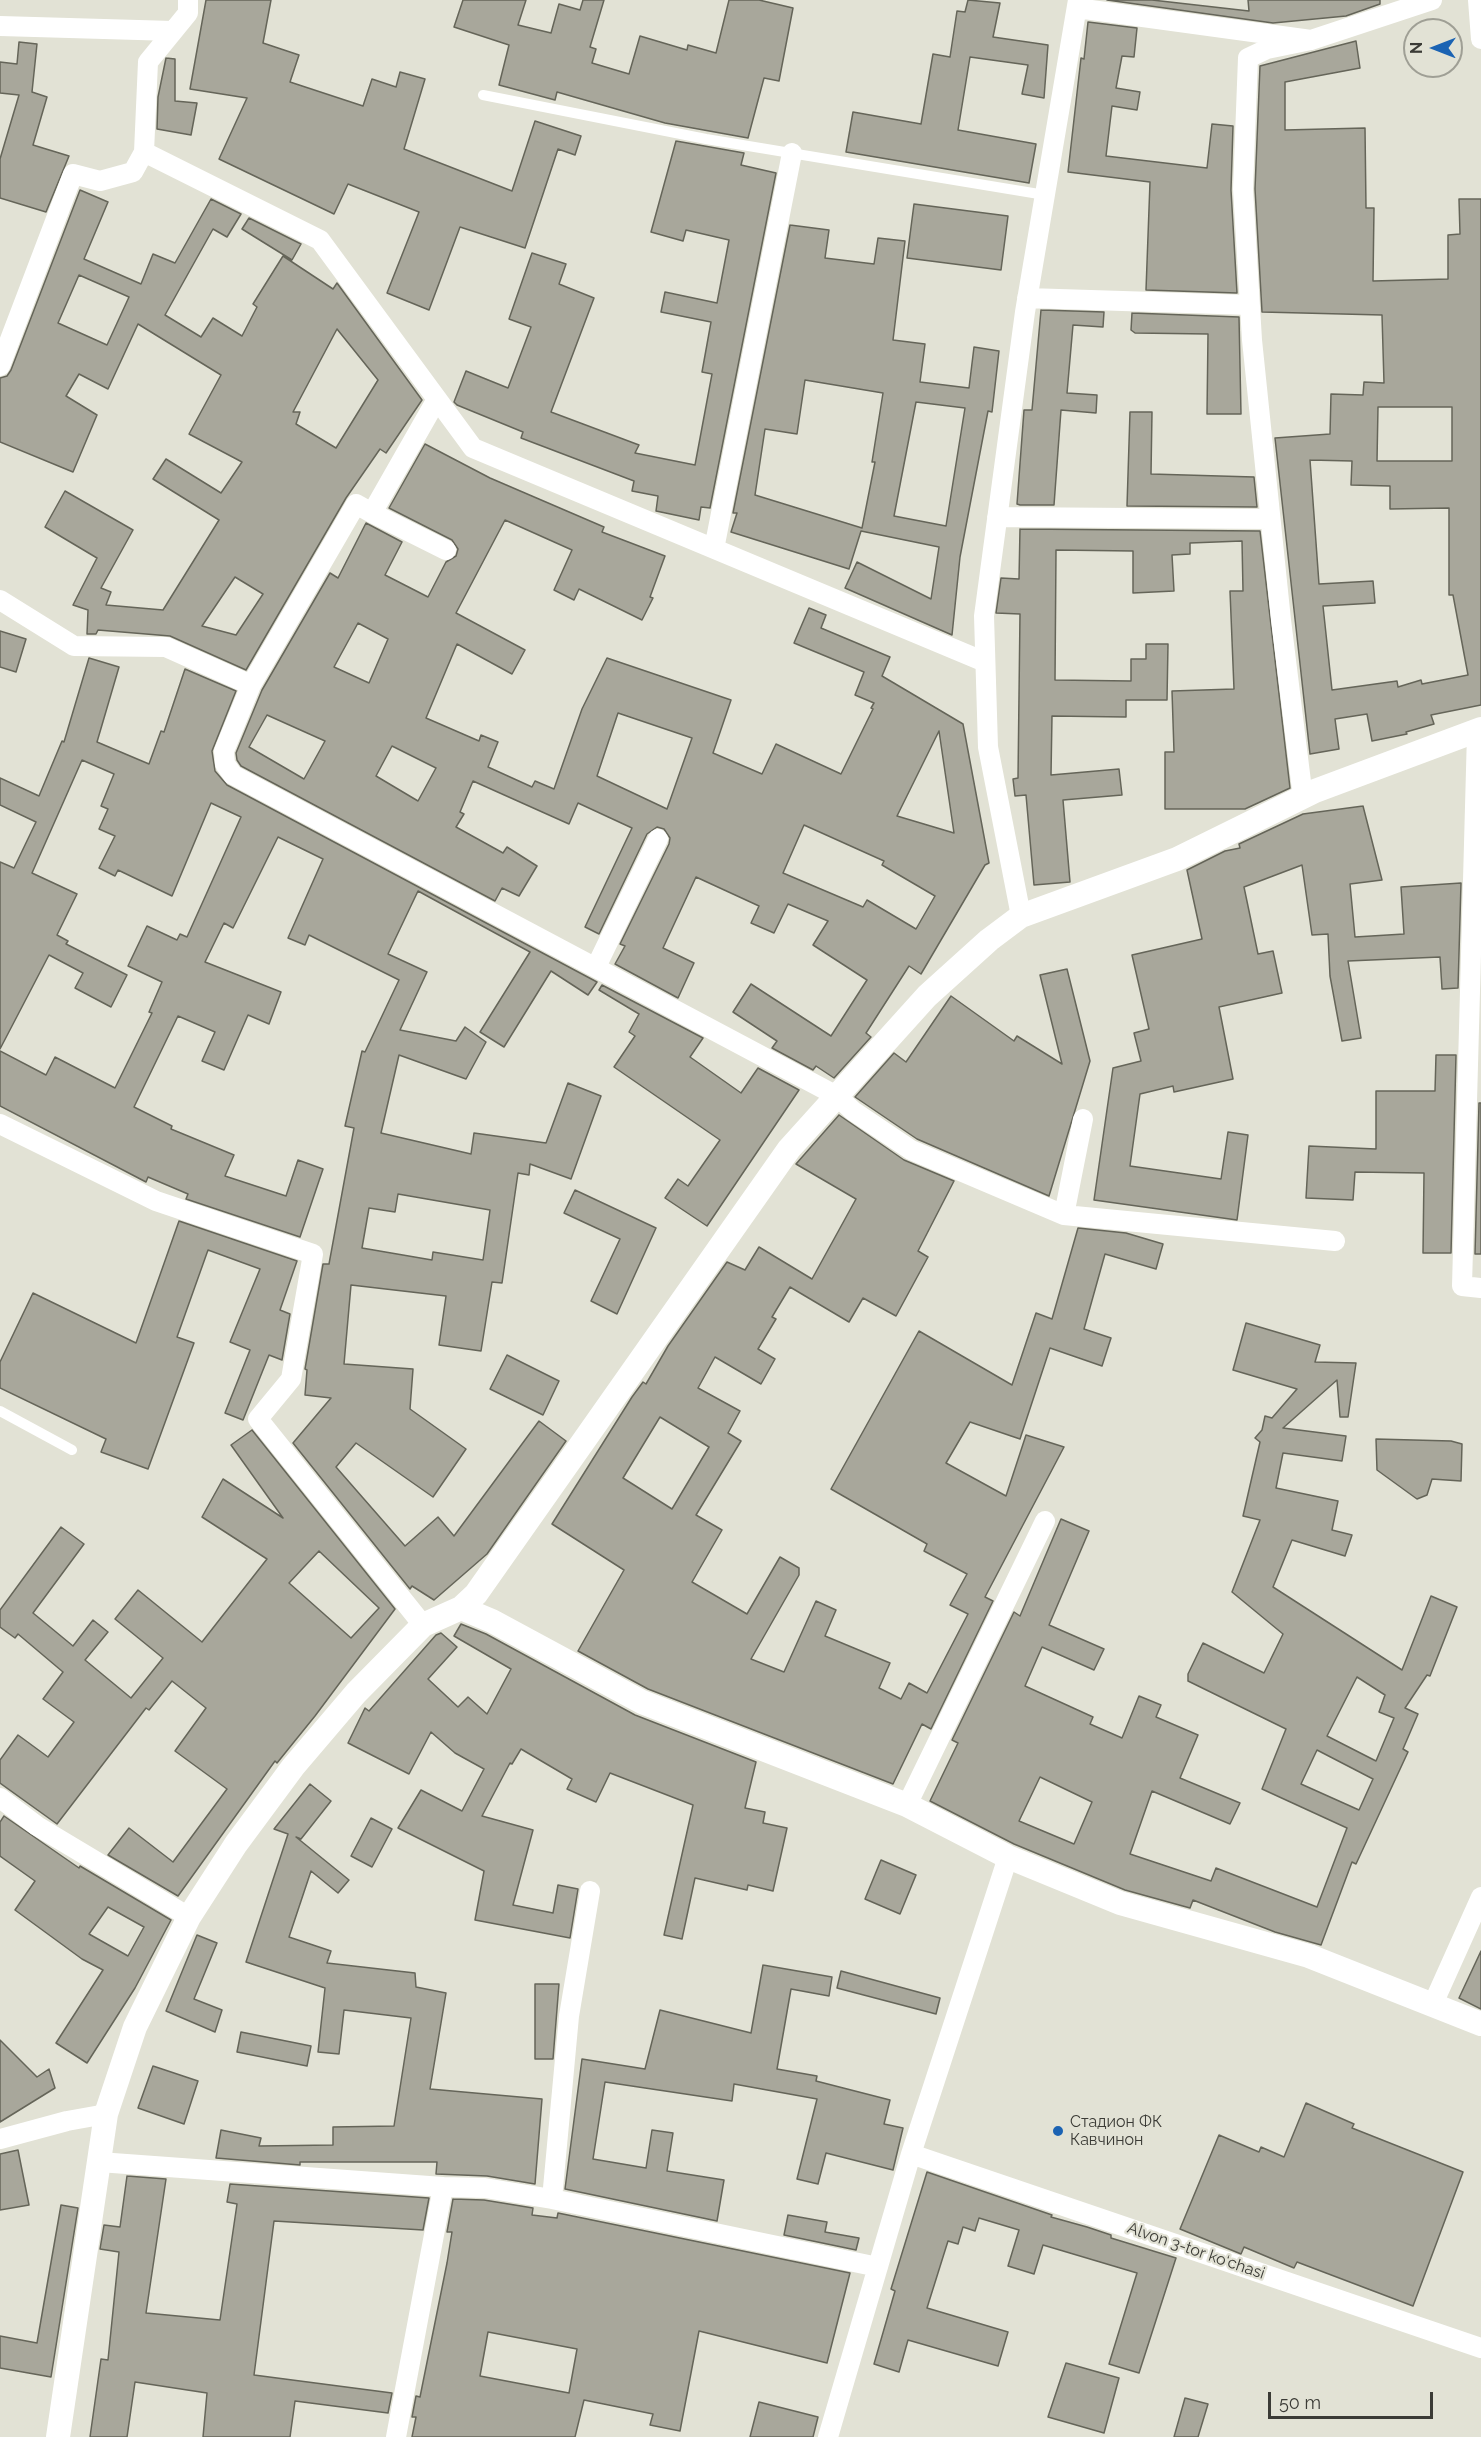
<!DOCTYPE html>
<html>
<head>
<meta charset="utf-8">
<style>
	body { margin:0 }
	#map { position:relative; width:1481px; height:2437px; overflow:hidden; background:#e2e2d5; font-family:Raleway,sans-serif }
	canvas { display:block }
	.north { position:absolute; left:1403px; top:18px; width:60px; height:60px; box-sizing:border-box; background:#e2e2d5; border:2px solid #9f9f95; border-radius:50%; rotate:270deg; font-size:16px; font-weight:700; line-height:24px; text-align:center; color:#3b3b36 }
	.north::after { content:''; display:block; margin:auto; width:21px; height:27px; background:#1b63b3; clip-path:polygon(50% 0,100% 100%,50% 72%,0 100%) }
	.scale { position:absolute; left:1268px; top:2392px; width:165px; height:27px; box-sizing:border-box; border:3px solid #3b3b36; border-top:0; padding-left:8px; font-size:18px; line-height:21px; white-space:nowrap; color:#3b3b36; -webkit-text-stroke:4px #e2e2d5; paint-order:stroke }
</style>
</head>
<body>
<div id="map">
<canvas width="1481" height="2437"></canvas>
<div class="north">N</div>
<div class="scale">50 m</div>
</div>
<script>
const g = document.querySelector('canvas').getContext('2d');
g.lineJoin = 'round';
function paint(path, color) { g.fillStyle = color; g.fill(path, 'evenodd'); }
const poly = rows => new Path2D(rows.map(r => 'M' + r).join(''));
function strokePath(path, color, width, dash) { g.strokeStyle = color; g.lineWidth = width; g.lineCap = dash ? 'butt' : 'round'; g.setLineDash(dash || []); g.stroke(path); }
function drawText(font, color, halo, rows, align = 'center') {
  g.font = font + ' Raleway,sans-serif'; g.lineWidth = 4.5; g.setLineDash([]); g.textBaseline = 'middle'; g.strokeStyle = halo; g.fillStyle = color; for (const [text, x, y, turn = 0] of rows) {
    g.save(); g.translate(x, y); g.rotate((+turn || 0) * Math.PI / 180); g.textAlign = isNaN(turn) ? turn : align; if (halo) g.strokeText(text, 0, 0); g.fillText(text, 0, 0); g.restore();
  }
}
const building = poly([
	[206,0,271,0,263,43,299,55,290,82,363,106,372,79,396,87,400,72,425,79,404,149,512,191,535,121,581,136,575,155,558,149,525,248,460,227,429,310,387,293,419,212,348,184,334,214,219,159,247,98,190,89,206,0],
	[463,0,526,0,518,25,551,33,559,4,580,10,583,0,604,0,590,47,596,49,592,63,629,74,640,36,687,50,688,45,716,53,729,0,759,0,793,8,779,81,764,78,748,138,665,123,557,92,555,100,499,85,509,45,454,27,463,0],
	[968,0,1000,3,993,37,1048,45,1044,98,1022,94,1028,65,970,57,958,130,1036,144,1029,183,846,152,853,112,921,124,933,54,950,57,957,11,965,12,968,0],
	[1107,0,1152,0,1249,11,1248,0,1380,0,1380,4,1346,16,1273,23,1107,0],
	[1088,22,1137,28,1134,57,1122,56,1116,88,1140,92,1137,110,1112,106,1106,156,1207,168,1212,124,1233,126,1231,190,1237,293,1146,290,1150,182,1068,172,1081,58,1084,59,1088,22],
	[1356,41,1360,68,1285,82,1285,130,1365,128,1366,208,1374,208,1373,281,1448,279,1448,235,1460,234,1459,199,1481,199,1481,705,1431,715,1434,724,1406,732,1407,734,1372,741,1367,714,1335,719,1339,749,1310,754,1275,438,1330,434,1331,394,1363,395,1364,382,1384,383,1382,315,1262,312,1255,189,1260,66,1356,41],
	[1378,407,1452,407,1452,461,1377,461,1378,407],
	[1310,460,1352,461,1351,485,1390,486,1390,509,1449,508,1449,595,1453,595,1468,675,1422,684,1421,680,1398,687,1397,681,1332,690,1323,606,1375,603,1373,581,1319,584,1310,460],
	[19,42,37,44,32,92,47,97,33,145,69,156,46,212,0,198,0,159,19,95,0,93,0,62,17,64,19,42],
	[166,58,175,59,175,101,197,103,191,135,157,129,158,97,166,58],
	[676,141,744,153,741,165,776,173,710,508,701,507,699,520,656,511,658,496,632,491,634,481,521,438,523,432,457,405,454,402,466,371,508,388,531,327,509,319,532,253,566,264,559,284,594,298,551,412,639,445,635,453,695,465,712,374,702,372,711,322,661,312,665,292,717,303,729,240,686,230,683,241,651,232,676,141],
	[80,190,108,202,84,259,141,284,153,254,175,263,211,199,241,214,227,237,213,229,165,315,201,337,213,318,242,336,257,307,253,304,283,256,333,289,337,283,422,400,386,453,380,449,346,498,246,670,170,636,98,630,96,634,87,634,88,610,73,605,97,558,45,527,65,491,133,530,101,588,111,592,106,605,163,610,219,520,153,479,166,459,221,493,242,462,189,434,221,375,138,324,108,389,79,374,66,396,97,415,73,472,0,442,0,378,7,376,11,370,80,190],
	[79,275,129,297,107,345,58,323,79,275],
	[337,329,378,380,336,448,296,424,300,412,293,412,337,329],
	[235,577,263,594,236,635,202,626,235,577],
	[914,204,1008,216,1001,270,907,258,914,204],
	[249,218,301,244,292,260,242,229,249,218],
	[790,225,829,230,825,258,874,264,878,238,905,241,893,340,925,344,920,382,969,388,974,347,999,351,992,412,988,411,960,557,952,635,845,588,857,562,931,599,939,547,861,531,849,569,731,532,737,513,733,513,790,225],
	[805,380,883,393,872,462,875,462,862,528,755,495,765,429,797,434,805,380],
	[916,402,965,408,946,526,894,516,916,402],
	[1041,310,1104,312,1103,327,1073,325,1067,393,1097,395,1096,413,1061,410,1054,505,1020,505,1017,504,1024,410,1032,410,1041,310],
	[1132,313,1239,317,1241,414,1207,414,1208,334,1135,333,1131,330,1132,313],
	[1130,412,1152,412,1151,474,1254,477,1257,507,1127,506,1130,412],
	[425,444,490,478,604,527,602,532,665,556,650,597,653,598,642,620,579,589,574,600,554,590,572,550,505,520,456,613,525,650,512,674,457,644,426,718,479,741,481,735,498,742,488,767,532,787,535,781,554,789,582,709,607,658,731,700,713,753,762,774,776,744,841,774,873,709,871,708,874,703,855,695,864,672,794,643,809,608,826,615,821,628,890,657,882,676,963,724,989,863,985,865,921,974,909,966,866,1033,871,1037,834,1078,816,1066,813,1070,772,1048,777,1041,733,1012,751,984,831,1036,867,980,813,945,828,921,788,904,774,933,751,923,759,906,696,877,663,948,694,963,678,998,615,964,625,946,620,944,669,844,670,838,664,829,657,827,647,834,599,934,585,927,632,828,578,803,569,824,473,781,460,812,464,814,456,827,503,853,507,847,537,866,519,896,502,888,495,901,241,766,237,760,236,753,262,690,330,573,338,578,366,523,402,542,385,575,428,597,446,562,456,556,458,549,452,540,389,508,425,444],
	[358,623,388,639,369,683,334,667,358,623],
	[618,713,692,738,667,809,597,776,618,713],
	[267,715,325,741,304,779,249,747,267,715],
	[939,731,954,833,897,816,939,731],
	[392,746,436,768,418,801,376,776,392,746],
	[804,825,884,861,882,865,935,896,916,929,867,900,863,907,783,873,804,825],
	[1020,529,1260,531,1290,788,1245,809,1165,809,1165,752,1174,752,1172,691,1234,689,1230,591,1243,591,1242,541,1190,543,1190,554,1172,555,1174,591,1133,593,1133,551,1056,550,1055,680,1131,681,1131,659,1146,659,1146,644,1168,644,1167,700,1126,700,1126,717,1052,716,1051,775,1119,769,1122,795,1063,800,1070,882,1034,885,1026,795,1015,796,1013,779,1018,778,1020,614,996,613,1001,578,1019,579,1020,529],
	[0,631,26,639,16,672,0,667,0,631],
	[89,658,119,667,97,742,149,764,161,731,164,732,185,669,236,691,212,751,215,771,227,785,597,982,588,995,551,971,504,1047,480,1032,530,952,418,891,388,954,427,972,400,1030,456,1041,465,1027,486,1042,466,1079,399,1055,381,1133,471,1154,474,1133,546,1143,568,1083,601,1096,571,1179,530,1164,529,1175,518,1173,502,1283,492,1282,481,1351,439,1345,446,1296,351,1285,344,1364,413,1369,410,1409,466,1449,433,1497,356,1443,336,1467,405,1546,438,1517,454,1536,539,1421,566,1441,487,1554,434,1600,412,1586,410,1589,293,1443,331,1398,305,1395,307,1370,305,1369,323,1264,329,1264,354,1128,345,1126,362,1051,365,1052,399,980,309,935,305,945,288,938,323,859,278,837,233,928,224,923,205,962,281,992,269,1024,248,1015,224,1070,202,1061,215,1032,178,1016,134,1107,172,1126,171,1129,234,1155,225,1176,286,1196,298,1160,323,1169,300,1237,186,1199,188,1194,148,1177,146,1182,0,1106,0,1051,46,1075,55,1057,115,1088,152,1013,149,1012,162,982,128,966,147,926,177,940,180,934,187,937,241,817,211,803,172,896,118,870,115,876,99,868,115,836,99,829,108,809,101,806,114,774,82,760,32,873,77,894,57,935,68,941,66,944,127,975,111,1007,75,988,83,973,49,955,0,1049,0,862,14,868,36,822,0,805,0,778,39,796,62,741,64,742,89,658],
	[398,1194,490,1210,483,1260,433,1252,432,1260,362,1248,369,1208,395,1212,398,1194],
	[1363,806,1382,880,1350,884,1355,937,1404,934,1401,887,1461,883,1458,988,1442,989,1440,957,1348,961,1361,1038,1342,1041,1330,976,1328,934,1312,935,1302,865,1244,887,1258,954,1273,951,1282,993,1219,1007,1233,1079,1174,1092,1173,1086,1140,1094,1130,1166,1221,1179,1228,1132,1248,1135,1237,1220,1094,1200,1113,1068,1141,1061,1134,1033,1149,1029,1132,955,1202,939,1187,870,1225,851,1240,848,1239,844,1303,814,1363,806],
	[1067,969,1090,1061,1049,1196,917,1139,855,1097,894,1053,906,1062,951,996,1014,1041,1017,1036,1062,1064,1040,975,1067,969],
	[602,985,703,1038,690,1057,741,1093,758,1068,799,1090,707,1226,665,1198,678,1179,688,1186,720,1140,614,1067,635,1036,629,1032,639,1014,599,990,602,985],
	[1436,1055,1456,1055,1451,1253,1423,1253,1424,1173,1355,1172,1353,1200,1306,1198,1309,1146,1376,1149,1376,1091,1435,1091,1436,1055],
	[1479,1103,1481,1103,1481,1254,1475,1254,1479,1103],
	[839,1115,904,1160,954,1181,918,1251,928,1257,896,1316,863,1298,849,1322,790,1287,772,1317,776,1319,758,1349,775,1359,761,1384,715,1357,698,1388,740,1411,728,1433,741,1441,696,1515,722,1530,692,1582,747,1614,780,1557,799,1568,799,1575,751,1659,784,1672,816,1601,836,1610,825,1636,890,1663,879,1688,901,1699,909,1683,927,1693,968,1614,950,1605,967,1574,924,1551,927,1544,831,1489,919,1331,1012,1385,1036,1313,1052,1319,1078,1228,1126,1233,1163,1244,1156,1269,1105,1254,1084,1329,1111,1338,1102,1366,1050,1348,1020,1439,970,1422,946,1463,1006,1496,1026,1435,1064,1447,985,1597,993,1601,931,1729,922,1724,893,1784,648,1689,578,1651,624,1570,552,1524,632,1397,643,1382,646,1384,668,1346,727,1262,745,1270,759,1247,812,1279,856,1199,796,1164,839,1115],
	[660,1417,709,1447,672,1509,623,1478,660,1417],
	[575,1190,656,1228,617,1314,591,1301,620,1239,564,1213,575,1190],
	[179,1221,297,1261,280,1310,290,1314,282,1360,269,1355,243,1420,225,1413,250,1350,230,1342,260,1269,208,1250,177,1337,194,1343,148,1469,101,1452,106,1439,0,1388,0,1362,33,1293,136,1343,179,1221],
	[1246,1323,1320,1345,1315,1362,1356,1363,1348,1417,1340,1417,1337,1380,1283,1428,1346,1436,1342,1461,1283,1453,1276,1488,1338,1501,1332,1530,1352,1535,1345,1556,1292,1540,1273,1587,1402,1670,1431,1596,1457,1607,1430,1676,1427,1675,1405,1708,1418,1714,1403,1749,1408,1752,1356,1864,1352,1862,1321,1945,1275,1932,1193,1900,1190,1908,1125,1890,1014,1844,930,1801,958,1743,952,1740,1014,1612,1020,1616,1061,1519,1089,1531,1049,1625,1104,1649,1094,1670,1042,1647,1025,1686,1093,1717,1090,1724,1122,1738,1139,1696,1161,1705,1156,1717,1198,1735,1180,1778,1240,1803,1230,1824,1152,1791,1130,1854,1211,1881,1216,1868,1317,1907,1347,1828,1262,1789,1286,1729,1188,1681,1188,1674,1203,1643,1264,1673,1283,1634,1232,1592,1260,1520,1243,1516,1260,1442,1255,1438,1262,1430,1265,1416,1272,1418,1297,1389,1233,1370,1246,1323],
	[1357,1677,1385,1695,1379,1712,1394,1718,1376,1761,1327,1736,1357,1677],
	[1317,1750,1373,1779,1359,1810,1301,1784,1317,1750],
	[1040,1777,1092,1802,1074,1844,1019,1821,1040,1777],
	[507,1355,559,1381,543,1415,490,1389,507,1355],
	[252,1430,395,1609,315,1716,277,1763,275,1761,178,1896,108,1855,129,1828,173,1862,227,1789,175,1751,206,1708,172,1681,149,1710,146,1708,57,1824,0,1783,0,1760,18,1735,48,1757,74,1722,43,1699,63,1672,18,1634,15,1638,0,1627,0,1610,61,1527,84,1544,33,1613,73,1646,93,1620,108,1632,85,1660,131,1698,163,1658,115,1619,138,1590,202,1642,267,1559,202,1517,223,1479,283,1518,231,1445,252,1430],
	[319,1551,379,1608,351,1638,289,1583,319,1551],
	[1376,1439,1451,1441,1462,1444,1461,1481,1432,1479,1427,1495,1417,1499,1377,1470,1376,1439],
	[461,1624,486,1634,635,1715,756,1762,745,1808,765,1812,763,1823,787,1828,773,1891,748,1885,747,1890,695,1878,682,1939,664,1935,693,1805,610,1773,596,1802,567,1789,572,1779,521,1749,512,1764,510,1763,482,1816,533,1830,513,1905,553,1913,558,1885,578,1889,570,1938,475,1920,484,1871,398,1828,421,1790,462,1811,484,1769,455,1753,431,1732,409,1774,348,1743,365,1708,369,1711,436,1635,441,1633,457,1647,428,1679,458,1707,468,1697,487,1714,511,1669,454,1636,461,1624],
	[310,1784,331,1801,301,1839,296,1837,349,1880,338,1893,311,1871,289,1937,331,1951,327,1963,415,1973,416,1987,446,1993,430,2089,542,2099,535,2184,487,2176,436,2174,437,2162,300,2162,300,2165,216,2158,221,2130,261,2138,259,2146,333,2145,333,2127,394,2126,411,2018,344,2010,339,2054,318,2052,325,1988,246,1962,288,1834,274,1829,310,1784],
	[4,1816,79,1868,80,1866,171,1920,135,1988,87,2063,56,2043,103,1970,82,1959,15,1910,35,1881,0,1856,0,1822,4,1816],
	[108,1907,144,1927,128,1956,89,1934,108,1907],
	[371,1818,392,1829,372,1867,351,1856,371,1818],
	[881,1860,916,1875,900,1914,865,1899,881,1860],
	[197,1935,217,1943,194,1999,222,2010,215,2032,166,2011,197,1935],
	[1481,1951,1481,2009,1459,1998,1481,1951],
	[763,1965,832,1977,829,1996,791,1989,777,2069,817,2076,816,2081,890,2100,884,2124,903,2128,893,2170,826,2153,818,2184,797,2179,817,2099,734,2084,732,2101,605,2082,593,2159,646,2168,652,2130,673,2133,667,2171,724,2180,717,2221,565,2189,582,2059,645,2069,660,2010,751,2033,763,1965],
	[841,1971,940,1998,936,2014,837,1988,841,1971],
	[535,1984,559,1984,553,2059,535,2059,535,1984],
	[241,2032,311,2046,307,2066,237,2052,241,2032],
	[0,2040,37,2077,49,2069,55,2088,0,2122,0,2040],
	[153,2066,198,2081,184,2124,138,2108,153,2066],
	[1306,2103,1354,2124,1352,2128,1463,2172,1413,2306,1297,2262,1294,2268,1244,2247,1241,2254,1180,2229,1219,2135,1259,2152,1261,2147,1284,2157,1306,2103],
	[18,2150,29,2205,0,2210,0,2154,18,2150],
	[927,2172,1052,2215,1051,2217,1087,2227,1111,2235,1111,2238,1176,2258,1139,2373,1109,2364,1137,2273,1043,2245,1034,2274,1008,2266,1019,2230,979,2218,975,2231,963,2227,958,2244,948,2241,927,2308,1008,2332,998,2366,908,2340,899,2372,874,2364,895,2291,891,2289,927,2172],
	[127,2176,166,2179,146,2313,220,2320,237,2204,227,2202,230,2184,429,2198,423,2230,274,2221,254,2375,392,2393,388,2413,295,2401,290,2437,203,2437,207,2393,135,2382,127,2437,90,2437,101,2359,108,2360,119,2252,100,2249,104,2225,120,2227,127,2176],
	[453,2199,484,2200,533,2208,532,2215,557,2218,558,2213,850,2273,827,2363,699,2331,680,2431,650,2425,653,2414,584,2400,575,2437,412,2437,416,2417,412,2417,416,2396,420,2397,447,2263,452,2232,447,2232,453,2199],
	[488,2332,577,2349,569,2393,480,2376,488,2332],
	[61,2205,78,2208,51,2377,0,2368,0,2336,37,2343,61,2205],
	[788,2215,827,2222,825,2232,859,2238,856,2250,784,2235,788,2215],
	[1066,2363,1119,2378,1104,2433,1048,2417,1066,2363],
	[1185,2398,1208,2404,1198,2437,1174,2437,1185,2398],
	[759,2402,818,2417,813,2437,750,2437,759,2402]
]);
paint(building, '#a8a79b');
strokePath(building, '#656559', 1.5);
strokePath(poly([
	[483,95,706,139,1045,195],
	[0,1411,72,1450]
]), '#fff', 10);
strokePath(poly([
	[1478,0,1481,39],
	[1077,8,1311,40,1432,0],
	[0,26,173,31],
	[144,152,320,240,473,448,985,662],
	[1027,298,1250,305],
	[0,366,73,174,100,181,133,172,144,152,148,62,188,13,188,0],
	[372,513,446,550],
	[997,517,1270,519],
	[714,549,792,153],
	[0,600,74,646,166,647,251,685,224,751,225,764,233,775,837,1096,853,1111,911,1150,1064,1215,1335,1241],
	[251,685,356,504,372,513,437,399],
	[1477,733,1462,1286,1481,1288],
	[1303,798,1281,620,1252,340,1243,189,1248,58,1267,49,1311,40],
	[1021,916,988,747,984,616,1025,312,1078,0],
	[596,967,658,839],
	[0,1124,156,1201,313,1254,291,1379,258,1419,423,1625],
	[1064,1215,1083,1119],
	[0,1798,37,1826,189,1917],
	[907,1805,1045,1521],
	[1433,2004,1481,1897],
	[0,2139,67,2121,106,2114],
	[911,2154,1481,2348],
	[99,2162,443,2187],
	[552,2199,569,2016,590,1891],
	[396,2437,443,2187,485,2188,552,2199,878,2267],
	[828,2437,911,2154,1008,1857]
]), '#fff', 20);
strokePath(poly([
	[461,1608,492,1621,642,1702,907,1805,1008,1857,1120,1903,1309,1956,1481,2024],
	[58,2437,106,2114,135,2027,189,1917,236,1844,293,1767,356,1693,423,1625,461,1608,476,1594,789,1149,927,996,989,940,1021,916,1177,859,1315,791,1481,729]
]), '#fff', 24);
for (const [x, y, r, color] of [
	[1058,2131,6,"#1b63b3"]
]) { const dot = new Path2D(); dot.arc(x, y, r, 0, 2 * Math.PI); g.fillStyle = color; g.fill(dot); strokePath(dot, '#e2e2d5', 2); }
drawText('16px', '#3b3b36', '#e2e2d5', [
	["Стадион ФК",1070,2122],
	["Кавчинон",1070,2140]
], 'left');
drawText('16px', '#3b3b36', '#e2e2d5', [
	["Alvon 3-tor ko‘chasi",1196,2251,19]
]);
</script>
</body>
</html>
